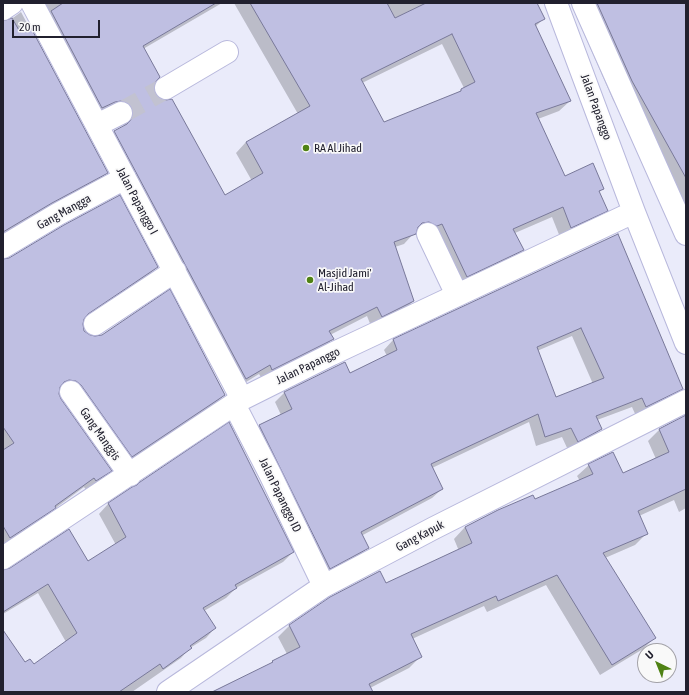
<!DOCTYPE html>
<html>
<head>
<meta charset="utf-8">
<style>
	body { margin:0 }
	#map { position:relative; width:689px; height:695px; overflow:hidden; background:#eaebfa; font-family:"Asap Condensed",sans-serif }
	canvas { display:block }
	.frame { position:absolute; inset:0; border:4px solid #21202e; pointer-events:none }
	.north { position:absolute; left:637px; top:643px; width:40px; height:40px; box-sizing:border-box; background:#f9f9f9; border:1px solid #a3a2a8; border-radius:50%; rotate:317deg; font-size:11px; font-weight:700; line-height:16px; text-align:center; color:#21202e }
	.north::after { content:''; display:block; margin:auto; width:14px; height:18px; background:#4f8214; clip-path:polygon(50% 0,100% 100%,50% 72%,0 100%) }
	.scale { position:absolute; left:12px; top:20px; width:88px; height:18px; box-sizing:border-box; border:2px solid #21202e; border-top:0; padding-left:5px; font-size:12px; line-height:14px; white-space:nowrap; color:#21202e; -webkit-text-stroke:3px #f9f9f9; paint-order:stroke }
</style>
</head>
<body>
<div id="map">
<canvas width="689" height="695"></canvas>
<div class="frame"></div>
<div class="north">U</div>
<div class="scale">20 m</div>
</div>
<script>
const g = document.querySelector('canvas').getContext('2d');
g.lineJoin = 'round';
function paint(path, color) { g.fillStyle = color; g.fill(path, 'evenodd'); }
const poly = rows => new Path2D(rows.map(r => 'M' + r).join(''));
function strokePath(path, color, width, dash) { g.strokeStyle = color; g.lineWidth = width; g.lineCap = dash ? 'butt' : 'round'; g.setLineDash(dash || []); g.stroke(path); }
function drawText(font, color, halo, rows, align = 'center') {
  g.font = font + ' "Asap Condensed",sans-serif'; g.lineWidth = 3.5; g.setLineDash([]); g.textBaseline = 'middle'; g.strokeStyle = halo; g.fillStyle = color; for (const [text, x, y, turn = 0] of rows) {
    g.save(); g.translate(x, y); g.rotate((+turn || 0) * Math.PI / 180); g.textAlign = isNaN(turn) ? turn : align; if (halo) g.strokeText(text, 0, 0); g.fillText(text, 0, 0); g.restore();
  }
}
paint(poly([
	[29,3,222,3,143,49,154,82,153,88,154,94,224,196,252,181,236,153,246,142,298,114,234,3,536,3,544,18,535,27,570,101,559,111,538,119,564,177,602,189,599,193,606,210,596,221,560,237,552,217,515,233,523,250,512,260,457,286,419,231,415,232,404,244,395,247,413,301,403,312,371,326,367,316,330,335,332,339,322,350,262,379,259,374,235,389,104,142,114,131,123,127,124,124,122,118,92,118],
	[442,44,464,88,457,93,383,123,362,83],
	[592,3,686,3,686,229,613,100,577,18],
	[21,12,107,173,96,183,3,236,3,22,10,20],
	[617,235,682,389,672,398,636,416,632,407,597,420,601,429,591,438,568,450,562,437,536,446,529,422,432,468,442,489,432,498,361,536,367,548,358,557,320,578,250,435,259,426,281,415,275,402,284,393,344,363,350,375,387,356,384,350,393,340],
	[572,336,593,384,555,399,537,351],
	[157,267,147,277,82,320,84,331,89,336,224,395,214,405,122,466,67,390,58,389,60,400,110,471,101,480,86,490,84,487,53,510,45,517,3,545,3,268],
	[686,416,686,508,679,512,674,500,639,516,646,534,635,545,605,558,654,638,643,649,600,675,546,585,487,612,484,606,412,639,421,656,409,668,370,688,372,692,218,692,269,665,272,662,287,654,278,637,290,625,386,584,459,551,454,539,465,527,499,510,534,501,580,481,577,476,589,465,623,475,656,459,648,441,659,430],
	[132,488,293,552,283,562,236,588,226,598,204,611,215,628,206,638,190,648,181,658,132,692,3,692,3,632,25,664,34,665,66,642,38,593,3,614,3,571,87,562,116,545,99,514,108,504]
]), '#0003');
const building = poly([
	[63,3,216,3,143,46,160,77,155,82,154,88,155,94,160,99,166,100,172,99,225,195,263,173,246,142,310,106,250,3,387,3,395,18,426,3,537,3,545,19,535,24,571,101,536,113,565,176,593,163,604,189,599,191,608,211,571,228,563,207,513,229,524,250,467,277,442,224,437,226,429,222,422,223,418,227,416,234,394,242,414,301,382,317,377,307,329,331,334,339,272,370,270,365,246,379,114,131,127,124,131,120,133,114,132,108,128,102,121,101,115,102,102,108,51,11,63,3],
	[452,34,475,82,461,89,461,91,384,122,361,79,452,34],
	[597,3,686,3,686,178,632,81,597,3],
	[12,18,20,32,30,26,108,173,52,203,3,232,3,21,12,18],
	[120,195,158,267,88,314,84,319,83,324,84,331,90,335,95,336,102,335,170,289,225,395,132,457,81,385,76,381,69,380,64,382,60,387,59,394,61,399,112,471,96,481,94,478,55,506,56,508,10,538,3,526,3,450,14,443,3,427,3,259,9,258,64,225,120,195],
	[618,234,683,389,646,407,642,398,596,416,602,429,578,442,571,428,545,437,538,414,431,464,443,489,361,532,369,548,330,569,259,425,292,409,284,392,345,362,350,373,397,350,393,339,618,234],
	[581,328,604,378,556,397,537,347,581,328],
	[686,415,686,489,638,511,648,534,603,553,656,638,612,665,557,575,498,601,496,596,411,634,422,657,369,684,373,692,212,692,273,662,272,661,300,647,289,625,330,597,380,571,386,583,472,543,465,527,498,510,533,495,535,499,593,474,588,464,613,452,623,473,669,452,659,429,686,415],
	[229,422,294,552,235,585,237,588,203,608,216,628,190,646,192,648,163,669,160,664,119,692,3,692,3,630,25,662,30,659,34,664,77,633,48,584,3,612,3,570,10,568,69,529,88,561,126,537,108,503,132,487,137,485,140,482,229,422]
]);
paint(building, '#bfbfe2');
strokePath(building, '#787899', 1);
strokePath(poly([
	[121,113,166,88]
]), '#c2c2d1', 22, [22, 11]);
const minor = poly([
	[32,3,242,399],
	[556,3,634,212,686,343],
	[583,3,686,234],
	[3,9,12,3],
	[166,88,227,52],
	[97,125,121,113],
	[428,234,457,295],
	[3,247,58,214,125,178],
	[95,324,175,271],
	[71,392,130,475],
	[234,404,270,474,324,586],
	[3,558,242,399,332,354,634,212],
	[168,692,324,586,434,528,686,401]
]);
strokePath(minor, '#b8b8dc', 24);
strokePath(minor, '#fff', 22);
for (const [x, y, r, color] of [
	[306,148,4,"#4f8214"],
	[310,280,4,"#4f8214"]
]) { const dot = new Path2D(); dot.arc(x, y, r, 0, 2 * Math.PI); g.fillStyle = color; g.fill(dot); strokePath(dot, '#f9f9f9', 1.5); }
drawText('12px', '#21202e', '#f9f9f9', [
	["Jalan Papanggo",596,107,70],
	["Jalan Papanggo I",137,201,62],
	["Gang Mangga",64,212,-29],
	["Jalan Papanggo",308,366,-26],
	["Gang Manggis",100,434,55],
	["Jalan Papanggo ID",280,495,64],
	["Gang Kapuk",420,536,-28]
]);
drawText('12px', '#21202e', '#f9f9f9', [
	["RA Al Jihad",314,148],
	["Masjid Jami'",318,273],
	["Al-Jihad",318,287]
], 'left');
</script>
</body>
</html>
